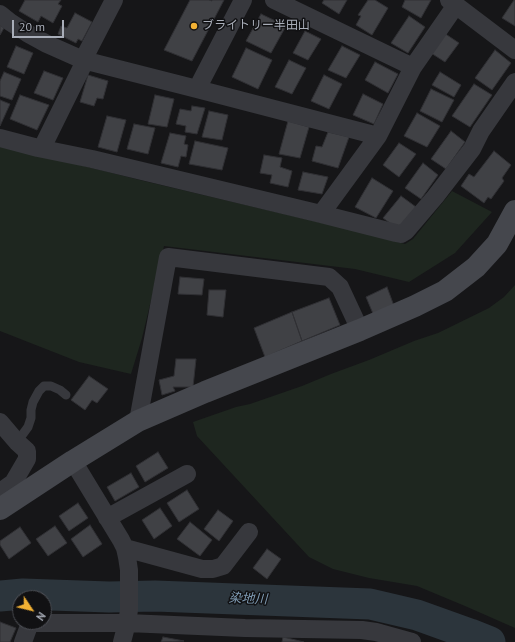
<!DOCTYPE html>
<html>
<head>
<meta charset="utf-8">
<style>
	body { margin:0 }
	#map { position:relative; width:515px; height:642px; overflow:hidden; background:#161618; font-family:"PT Sans",sans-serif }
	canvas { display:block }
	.north { position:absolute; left:12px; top:590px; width:40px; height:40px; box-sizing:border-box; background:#111113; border:1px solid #4d4f55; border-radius:50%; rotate:125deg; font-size:11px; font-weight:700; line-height:16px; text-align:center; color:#a8adb8 }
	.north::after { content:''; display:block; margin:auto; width:14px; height:18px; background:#f2b134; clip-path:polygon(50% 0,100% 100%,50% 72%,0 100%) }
	.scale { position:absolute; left:12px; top:20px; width:52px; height:18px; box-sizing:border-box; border:2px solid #a8adb8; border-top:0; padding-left:5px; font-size:12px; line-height:14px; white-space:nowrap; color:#a8adb8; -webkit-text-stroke:3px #111113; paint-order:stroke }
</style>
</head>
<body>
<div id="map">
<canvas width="515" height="642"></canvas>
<div class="north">N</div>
<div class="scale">20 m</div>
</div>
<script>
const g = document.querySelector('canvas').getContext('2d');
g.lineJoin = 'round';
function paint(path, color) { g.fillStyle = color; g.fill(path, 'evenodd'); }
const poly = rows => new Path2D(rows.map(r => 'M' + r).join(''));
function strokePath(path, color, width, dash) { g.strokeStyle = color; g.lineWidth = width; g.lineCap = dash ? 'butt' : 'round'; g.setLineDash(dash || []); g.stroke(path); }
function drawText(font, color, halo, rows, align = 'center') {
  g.font = font + ' "PT Sans","Noto Sans JP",sans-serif'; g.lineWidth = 3; g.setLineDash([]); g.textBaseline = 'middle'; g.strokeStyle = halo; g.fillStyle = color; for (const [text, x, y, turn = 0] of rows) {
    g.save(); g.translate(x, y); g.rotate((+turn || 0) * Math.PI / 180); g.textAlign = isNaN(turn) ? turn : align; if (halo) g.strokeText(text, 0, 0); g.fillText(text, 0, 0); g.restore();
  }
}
paint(poly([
	[0,145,144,181,352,230,405,244,413,239,452,191,492,212,455,253,409,282,355,269,164,246,142,338,131,374,79,362,0,331],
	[515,285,515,628,465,606,417,586,369,578,333,569,309,557,197,436,193,422,236,407,250,404,302,386,331,374,369,360,414,341,438,333,489,308,504,297]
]), '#1e261f');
strokePath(poly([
	[0,596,23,594,109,597,155,596,370,604,417,615,470,634,490,642]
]), '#2c353c', 31);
const building = poly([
	[25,0,61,0,58,4,62,6,53,23,41,16,38,22,19,11,25,0],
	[190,0,209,0,212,1,212,0,224,0,192,61,164,50,190,0],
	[324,0,347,0,339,14,322,3,324,0],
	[368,0,375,0,388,8,372,35,356,25,361,16,358,15,368,0],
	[405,0,431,0,421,18,402,7,405,0],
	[514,0,515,0,515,26,502,18,514,0],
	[75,13,92,22,82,41,78,39,76,43,58,34,61,26,67,28,75,13],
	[261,14,286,26,271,53,246,41,261,14],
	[409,16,425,27,408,53,391,43,409,16],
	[0,25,4,28,0,35,0,25],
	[305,31,321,39,308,60,293,53,305,31],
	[444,33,459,43,445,62,431,53,444,33],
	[16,46,33,53,24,74,7,67,16,46],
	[342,46,360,55,346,78,328,70,342,46],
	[246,48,272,60,258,89,232,77,246,48],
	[495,50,511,63,492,90,475,78,495,50],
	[289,60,306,68,292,94,275,87,289,60],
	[375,62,398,74,388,93,365,80,375,62],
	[44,71,63,78,53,100,34,93,44,71],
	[4,72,21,79,12,100,0,96,0,81,4,72],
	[440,72,461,85,454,97,432,85,440,72],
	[88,75,108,81,103,99,97,98,94,106,80,102,88,75],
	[324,75,342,84,329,109,311,101,324,75],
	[474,84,492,95,470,127,452,116,474,84],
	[431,89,454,100,442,122,420,111,431,89],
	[363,94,383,104,374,124,353,115,363,94],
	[20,95,49,105,37,130,10,119,20,95],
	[155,95,174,99,167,127,148,124,155,95],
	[0,100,10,104,0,126,0,100],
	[192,106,205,108,197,134,185,132,186,126,176,124,180,109,191,111,192,106],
	[209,111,228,115,222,140,202,137,209,111],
	[417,113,440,126,427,147,404,136,417,113],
	[107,116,126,120,117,152,98,147,107,116],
	[288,121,309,127,300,158,279,154,288,121],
	[134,124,155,128,148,154,127,149,134,124],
	[451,131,465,142,446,169,431,159,451,131],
	[328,132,349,137,338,168,312,161,316,146,322,147,328,132],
	[170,133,186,136,184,144,188,145,186,157,181,156,178,167,161,163,170,133],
	[195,141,228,148,222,170,189,164,195,141],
	[399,143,416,154,399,177,383,165,399,143],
	[494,151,511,165,502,178,504,181,491,199,488,197,484,203,461,186,469,174,474,177,494,151],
	[264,155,282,158,280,167,292,171,288,187,270,183,272,175,260,173,264,155],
	[423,163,438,175,421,199,405,188,423,163],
	[303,172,328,177,322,194,298,190,303,172],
	[372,178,393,191,376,218,355,207,372,178],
	[401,196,416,207,398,229,383,218,401,196],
	[180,277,204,279,202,295,178,294,180,277],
	[387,287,394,306,374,316,366,297,387,287],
	[209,290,226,290,223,317,207,315,209,290],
	[329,298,340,325,302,341,292,312,329,298],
	[292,312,302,341,265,357,254,328,292,312],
	[176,359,196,359,193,387,173,387,175,391,162,395,159,380,174,376,176,359],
	[89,376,108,389,97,403,92,400,85,410,71,400,89,376],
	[158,452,168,468,145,482,136,466,158,452],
	[131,473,139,487,115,501,107,487,131,473],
	[187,490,199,509,179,522,167,503,187,490],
	[78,503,88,518,69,531,59,516,78,503],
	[160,508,172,526,154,539,142,520,160,508],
	[218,510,233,521,219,541,204,529,218,510],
	[190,522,212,540,200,556,177,539,190,522],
	[90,525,102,544,83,557,71,539,90,525],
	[55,526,67,543,48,556,36,539,55,526],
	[20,527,31,543,9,559,0,545,0,541,20,527],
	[267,549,281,559,267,579,253,568,267,549],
	[0,622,16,628,10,642,0,642,0,622],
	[163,637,184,641,161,642,163,637],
	[283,637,304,642,282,642,283,637]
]);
paint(building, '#404145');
strokePath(building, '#303034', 1);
strokePath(poly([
	[17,442,28,427,31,418,31,410,33,402,39,391,44,386,51,386,60,390,66,395]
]), '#37383d', 9);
strokePath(poly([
	[274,0,413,67],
	[449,0,515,50],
	[0,14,10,22,27,33,47,44,83,60,197,89,378,136,321,214,92,159,38,148,0,138],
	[83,60,114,0],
	[197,89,243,0],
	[378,136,413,67,456,5],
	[42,148,85,61],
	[321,214,396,233,401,234,406,231,435,197,472,149,481,131,515,82],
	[138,421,168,257,329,277,340,287,360,330],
	[0,422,17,442,27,451,27,459,13,483,0,492],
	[73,461,121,540,125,548,127,557,129,570,129,610,127,623,122,642],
	[107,518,187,474],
	[125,548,202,569,213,569,223,566,249,532],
	[23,642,30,623,127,623,245,628,362,630,376,632,412,642]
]), '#37383d', 18);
strokePath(poly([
	[0,509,73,461,138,421,205,392,360,330,415,306,445,291,476,267,497,244,515,211]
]), '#45474d', 22);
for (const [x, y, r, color] of [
	[194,26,4,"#f2b134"]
]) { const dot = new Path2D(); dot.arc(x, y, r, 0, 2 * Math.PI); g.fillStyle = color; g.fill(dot); strokePath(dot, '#111113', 1.5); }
drawText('12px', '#a8adb8', '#111113', [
	["ブライトリー半田山",202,26]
], 'left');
drawText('italic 13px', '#7f9bb3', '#111113', [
	["染地川",248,599,2]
]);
</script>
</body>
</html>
